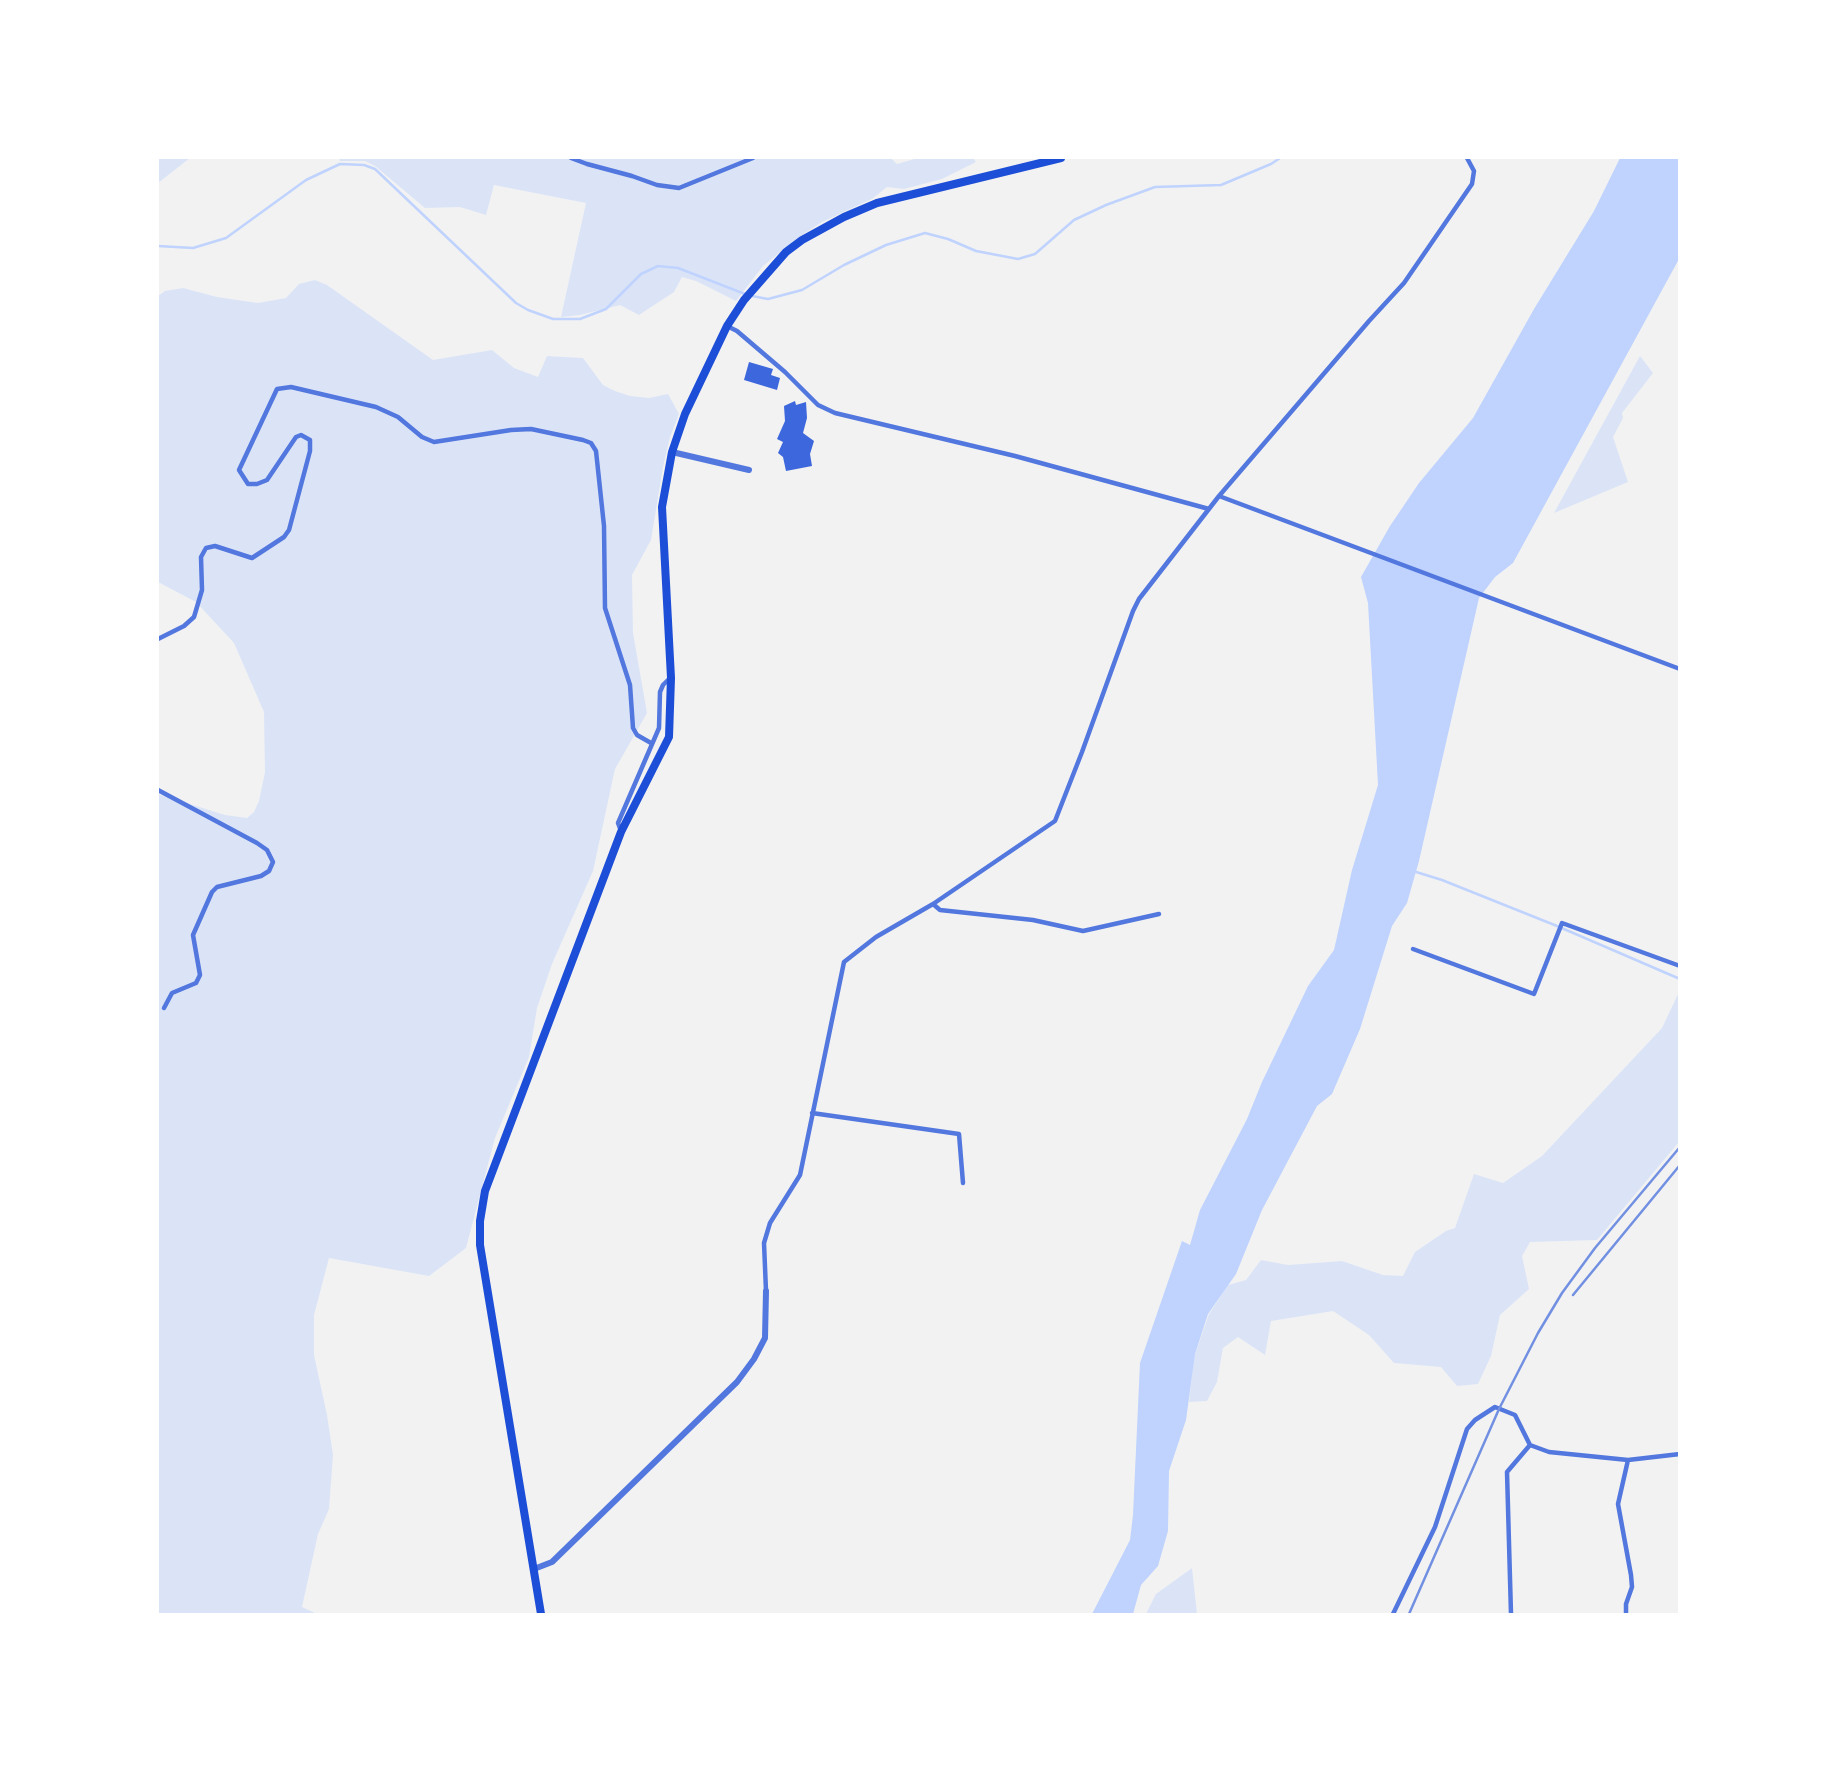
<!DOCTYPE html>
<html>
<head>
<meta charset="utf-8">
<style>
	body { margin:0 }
	#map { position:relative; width:1837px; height:1772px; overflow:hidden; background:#f2f2f2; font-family:"Roboto Serif",serif }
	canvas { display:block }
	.frame { position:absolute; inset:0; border:159px solid #fff; pointer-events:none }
</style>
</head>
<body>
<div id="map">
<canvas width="1837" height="1772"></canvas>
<div class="frame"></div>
</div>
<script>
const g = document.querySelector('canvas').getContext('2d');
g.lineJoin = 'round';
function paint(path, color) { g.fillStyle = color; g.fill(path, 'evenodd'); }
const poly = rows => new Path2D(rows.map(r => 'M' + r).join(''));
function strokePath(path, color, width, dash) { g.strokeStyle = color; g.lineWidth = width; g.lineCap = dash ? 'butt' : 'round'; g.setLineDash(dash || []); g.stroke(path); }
paint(poly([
	[158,158,190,158,158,183],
	[339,158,891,158,897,164,918,158,973,158,976,162,942,179,904,189,887,187,872,199,822,222,799,237,763,266,736,301,696,281,682,277,674,292,639,315,620,305,580,315,561,317,586,203,494,185,486,215,460,207,425,208,375,166,365,161,340,161],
	[315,280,327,285,433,360,492,350,514,368,538,377,547,356,583,358,603,385,615,391,630,396,649,398,668,394,679,414,670,437,663,467,651,540,632,575,633,633,647,713,615,769,593,871,552,964,537,1008,529,1057,495,1138,466,1248,429,1276,329,1258,314,1315,314,1355,327,1415,333,1455,329,1509,318,1534,302,1607,317,1614,158,1614,158,794,225,815,247,818,254,812,259,801,265,772,264,712,234,643,196,602,158,582,158,296,165,291,183,288,217,297,258,303,286,298,299,284],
	[1640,356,1653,373,1622,413,1623,418,1613,437,1628,482,1554,513],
	[1679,992,1679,1142,1597,1240,1530,1242,1522,1256,1529,1289,1500,1315,1491,1356,1478,1384,1457,1386,1441,1367,1394,1363,1369,1335,1333,1311,1271,1321,1265,1355,1238,1337,1223,1348,1217,1382,1207,1401,1189,1402,1194,1357,1209,1314,1228,1285,1246,1280,1261,1260,1288,1265,1342,1261,1383,1275,1403,1276,1415,1252,1446,1231,1455,1228,1474,1174,1503,1183,1542,1156,1662,1028],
	[1192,1568,1197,1614,1146,1614,1156,1594]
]), '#dbe4f7');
paint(poly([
	[1620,158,1679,158,1679,259,1513,563,1495,577,1479,598,1419,861,1407,903,1392,926,1360,1029,1332,1094,1317,1106,1262,1210,1236,1274,1208,1314,1195,1354,1186,1420,1169,1471,1168,1531,1158,1566,1141,1585,1133,1614,1092,1614,1130,1540,1133,1515,1140,1363,1182,1241,1190,1245,1200,1210,1247,1119,1262,1082,1308,986,1334,950,1352,870,1378,785,1368,603,1361,577,1390,526,1419,483,1473,418,1534,309,1594,211]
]), '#bfd3fe');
strokePath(poly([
	[158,246,193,248,226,238,306,180,340,164,364,165,375,169,516,303,528,310,553,319,580,319,606,309,641,274,658,266,678,268,745,294],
	[752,296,768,299,802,290,844,265,886,245,925,233,948,239,976,251,1018,259,1035,254,1074,220,1106,205,1155,187,1221,185,1271,164,1280,158],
	[1413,871,1442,880,1557,926,1680,979]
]), '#bfd3fe', 2.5);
paint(poly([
	[749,362,773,369,771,375,780,378,777,390,744,380],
	[795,401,796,405,806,402,807,418,803,433,814,441,810,454,812,466,786,471,783,457,778,453,783,442,777,439,785,421,784,406]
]), '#3d67dc');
strokePath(poly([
	[571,158,587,164,632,176,657,185,679,188,753,158],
	[727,326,737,331,785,372,818,405,835,413,1015,456,1209,509],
	[1219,496,1680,669],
	[158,639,184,626,194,617,202,590,201,557,206,548,215,546,252,558,284,537,289,530,310,451,310,440,301,435,296,437,267,480,257,484,248,484,239,470,277,389,291,387,376,407,398,417,422,437,434,442,511,430,531,429,583,440,591,443,596,451,604,526,605,608,630,685,633,728,637,735,651,743],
	[158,790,257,843,267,850,273,862,269,871,261,876,217,887,212,892,193,935,200,975,196,983,172,993,164,1008],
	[621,831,618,823,659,728,660,692,663,685,670,678],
	[933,904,940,910,1033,920,1083,931,1159,914],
	[1413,949,1534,994,1562,923,1680,966],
	[812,1113,959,1134,963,1183],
	[766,1291,764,1243,770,1223,800,1175,844,962,876,937,933,904,1055,821,1082,752,1133,611,1139,599,1219,496,1369,321,1404,283,1472,184,1474,171,1467,158],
	[1393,1614,1435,1527,1467,1429,1475,1420,1495,1407,1515,1415,1530,1445,1549,1452,1628,1460,1680,1454],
	[1511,1614,1507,1472,1530,1445],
	[1626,1614,1626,1604,1632,1587,1631,1575,1618,1504,1628,1460]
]), '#5277de', 4.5);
strokePath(poly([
	[672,452,749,470],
	[534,1569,552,1562,737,1382,754,1359,765,1338,766,1291]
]), '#5277de', 6);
strokePath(poly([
	[541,1614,480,1245,480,1221,485,1191,621,832,669,737,671,678,662,507,672,452,685,414,727,326,744,300,786,252,802,240,844,217,877,203,1061,158]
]), '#1d4ed8', 8);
strokePath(poly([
	[1573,1295,1680,1165],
	[1409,1614,1499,1409,1538,1333,1562,1293,1595,1248,1680,1147]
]), '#7290e2', 2.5);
</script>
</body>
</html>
